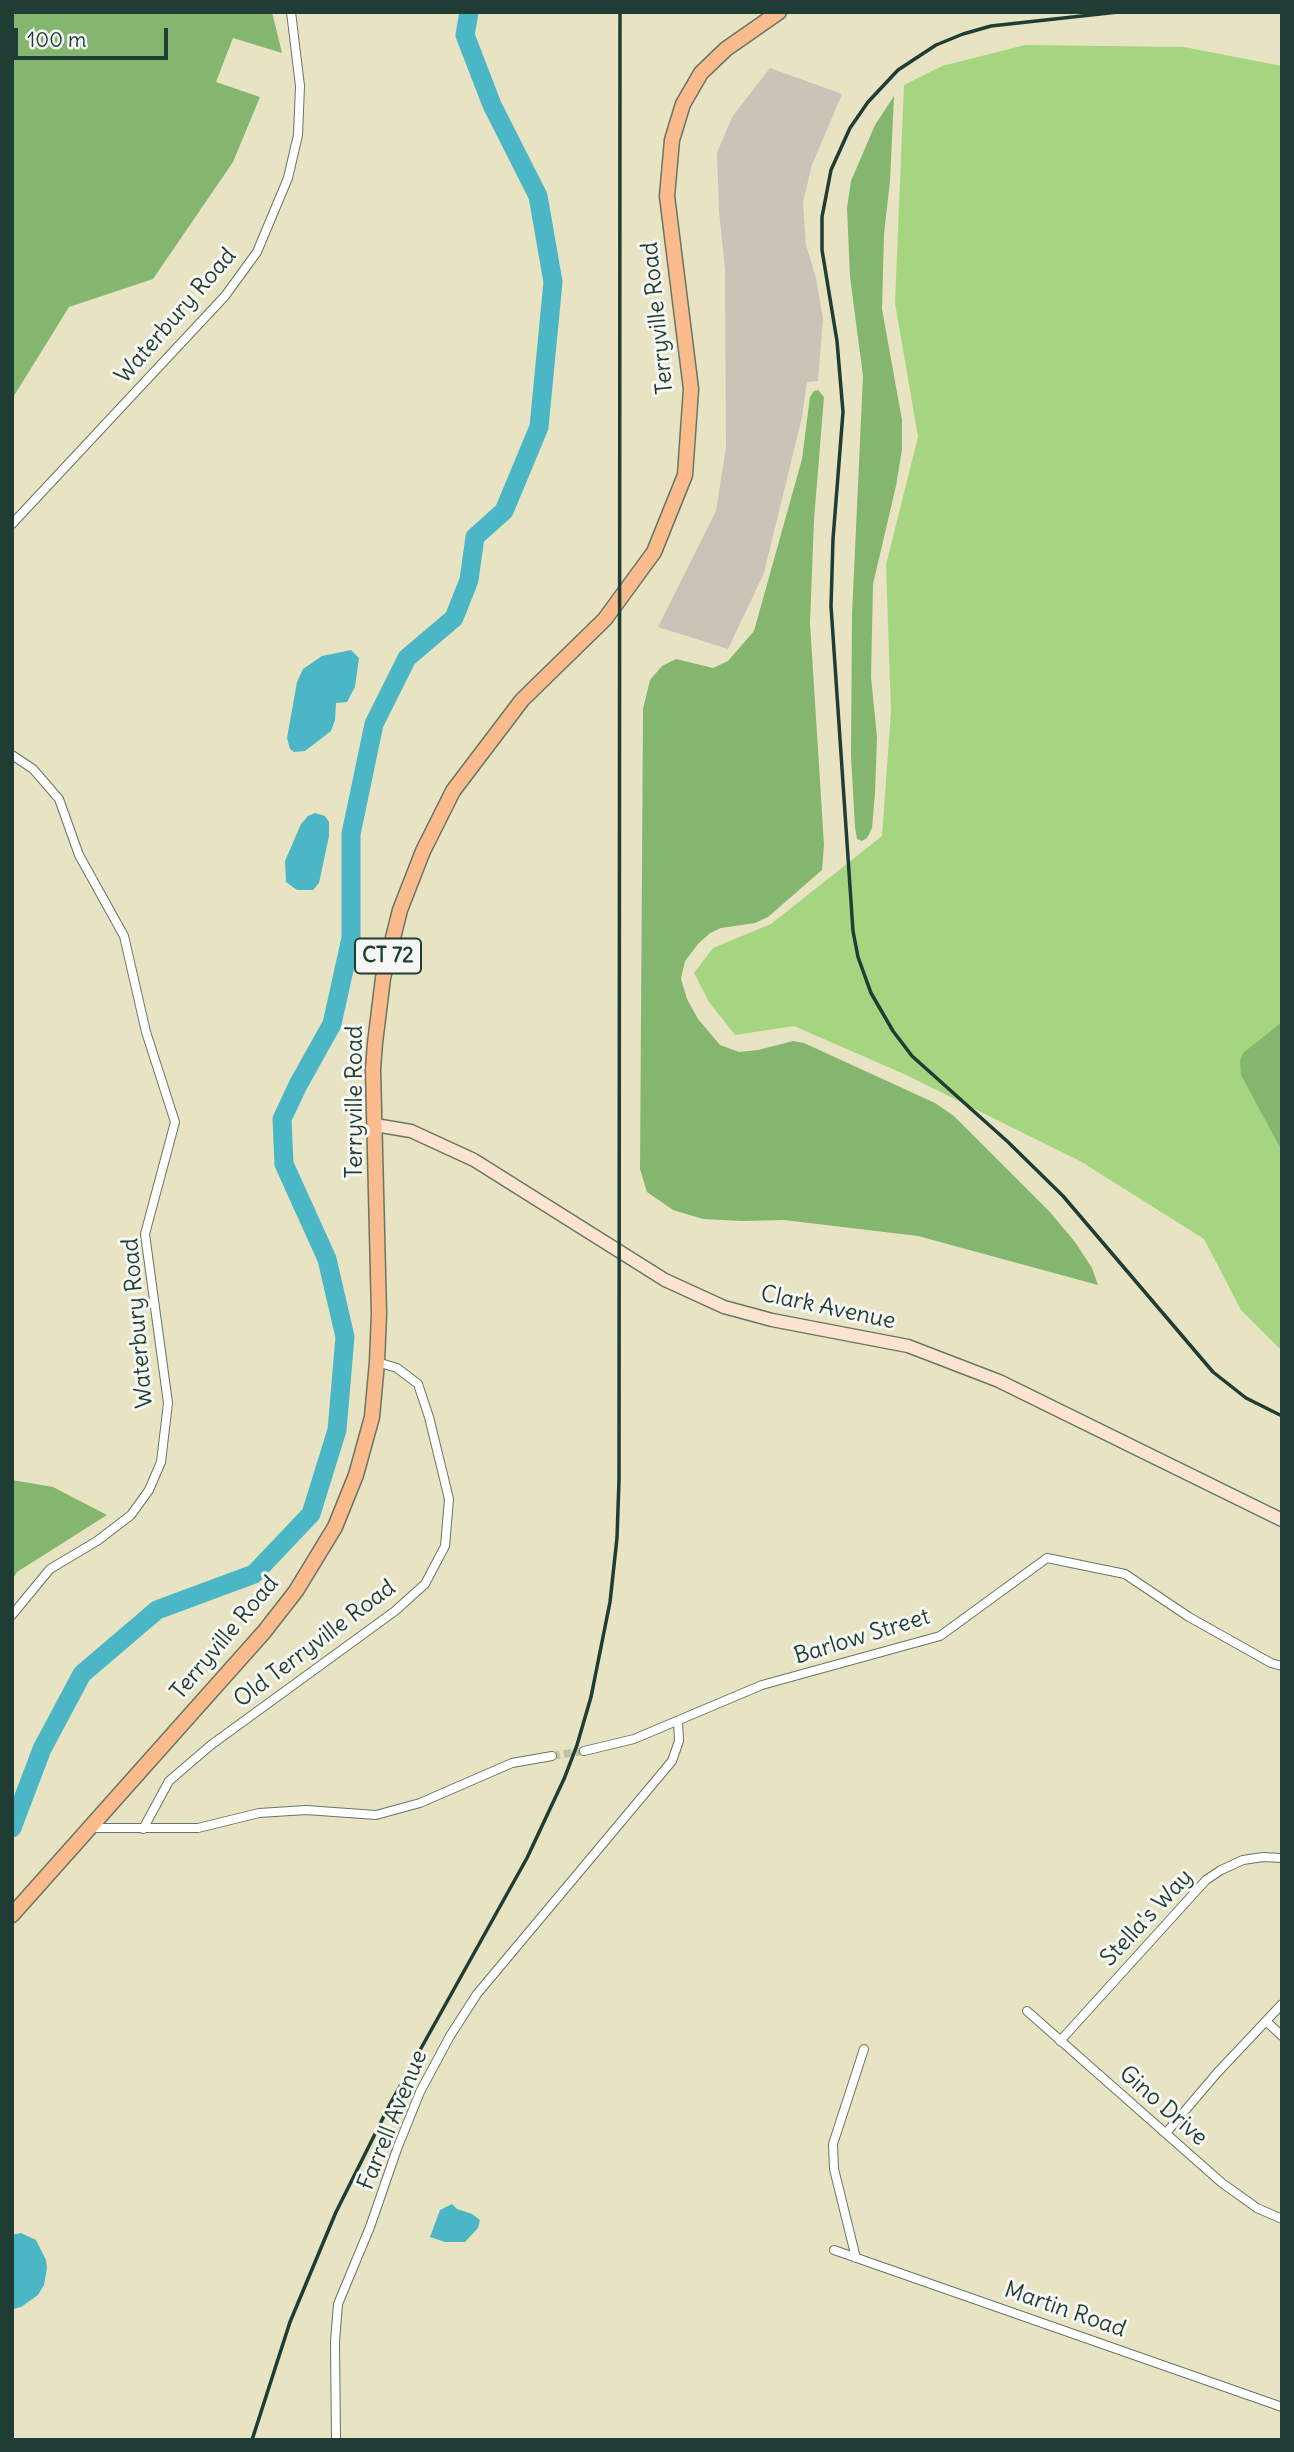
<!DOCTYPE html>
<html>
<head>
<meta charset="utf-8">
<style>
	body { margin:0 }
	#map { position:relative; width:1294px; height:2452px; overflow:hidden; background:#e8e3c3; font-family:Delius,sans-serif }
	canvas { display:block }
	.frame { position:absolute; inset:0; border:14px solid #1f3d34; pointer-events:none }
	.scale { position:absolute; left:14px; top:28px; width:154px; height:32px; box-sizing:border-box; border:4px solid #1f3d34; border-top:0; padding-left:9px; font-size:21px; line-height:24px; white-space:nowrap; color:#1f3d34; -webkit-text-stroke:5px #f6f6f2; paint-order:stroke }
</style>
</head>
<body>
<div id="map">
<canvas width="1294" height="2452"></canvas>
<div class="frame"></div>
<div class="scale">100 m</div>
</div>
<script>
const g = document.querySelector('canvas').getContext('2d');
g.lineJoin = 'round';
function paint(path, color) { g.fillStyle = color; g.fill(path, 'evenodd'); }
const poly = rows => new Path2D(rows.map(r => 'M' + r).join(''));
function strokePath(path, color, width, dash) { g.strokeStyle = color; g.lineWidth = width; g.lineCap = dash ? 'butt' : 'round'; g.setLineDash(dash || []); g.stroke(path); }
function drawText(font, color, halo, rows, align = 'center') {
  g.font = font + ' Delius,sans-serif'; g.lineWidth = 6; g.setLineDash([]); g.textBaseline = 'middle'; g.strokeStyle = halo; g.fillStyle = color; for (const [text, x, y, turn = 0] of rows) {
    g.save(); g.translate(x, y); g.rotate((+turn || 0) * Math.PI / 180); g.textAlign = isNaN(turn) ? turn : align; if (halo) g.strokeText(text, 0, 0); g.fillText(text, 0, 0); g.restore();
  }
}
paint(poly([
	[770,68,842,94,812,165,803,202,806,245,816,278,823,319,818,381,807,382,802,417,764,573,728,649,658,627,716,511,726,447,725,269,719,211,717,153,732,117]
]), '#cbc3b8');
paint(poly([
	[1025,45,1184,47,1282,66,1282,1351,1241,1310,1204,1239,1080,1161,904,1074,794,1026,735,1035,709,1002,694,973,713,948,771,924,882,836,891,712,886,565,918,437,895,303,904,85,942,66]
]), '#a6d582');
paint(poly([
	[12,12,272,12,282,53,233,38,216,82,260,97,233,162,153,279,69,307,12,399],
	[894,96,890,181,884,234,882,309,902,420,902,449,896,486,873,584,871,677,877,737,875,793,872,828,867,838,862,841,857,839,855,827,851,756,852,615,863,376,850,277,847,208,851,181,875,125],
	[818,390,824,397,814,520,810,623,824,845,822,870,768,917,755,923,721,928,710,933,698,944,685,961,681,979,687,999,698,1019,720,1045,739,1052,758,1050,793,1041,804,1043,935,1103,954,1116,1049,1211,1075,1242,1092,1268,1098,1285,918,1236,784,1220,742,1221,703,1219,673,1210,647,1192,640,1169,643,709,650,680,662,666,676,659,713,668,728,661,754,631,802,459,810,397,814,391],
	[1282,1022,1282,1151,1241,1075,1240,1061,1243,1053],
	[12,1480,53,1487,107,1515,17,1572,12,1580]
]), '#84b670');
paint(poly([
	[351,650,359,658,355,687,347,702,336,703,335,720,331,731,305,751,294,752,290,749,287,738,297,682,303,669,322,656],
	[315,813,325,816,329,822,329,836,319,883,313,890,297,890,286,882,285,861,301,824,308,816],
	[452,2204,457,2209,472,2214,480,2220,478,2228,465,2242,445,2242,430,2237,440,2210],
	[21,2233,36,2240,46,2260,47,2268,44,2285,38,2295,21,2307,13,2309,12,2235]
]), '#4ab6c6');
strokePath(poly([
	[12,1828,42,1749,82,1674,157,1610,254,1574,311,1514,337,1430,345,1337,327,1259,284,1164,282,1119,298,1085,332,1024,351,938,351,834,374,724,407,658,454,618,469,580,475,537,504,511,539,427,553,282,538,196,492,105,465,35,469,12]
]), '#4ab6c6', 19);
strokePath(poly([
	[552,1756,584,1751]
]), '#c0c2a6', 8, [8, 4]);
const minor = poly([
	[12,524,225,296,257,252,288,178,298,135,300,86,291,12],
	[12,755,33,769,59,799,79,855,124,936,146,1032,175,1122,145,1234,168,1403,161,1462,149,1490,131,1515,97,1541,50,1569,12,1615],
	[584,1751,634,1739,762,1685,940,1636,1047,1558,1125,1574,1189,1617,1271,1663,1282,1666],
	[90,1828,198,1828,259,1813,306,1810,376,1815,420,1803,512,1763,552,1756],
	[143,1829,169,1781,211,1745,395,1611,425,1584,445,1546,449,1499,429,1417,418,1384,397,1368,377,1362],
	[1027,2011,1222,2183,1257,2208,1282,2219],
	[1266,2021,1282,2036],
	[1060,2041,1206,1880,1221,1870,1243,1860,1263,1857,1282,1858],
	[1166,2133,1217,2073,1282,2004],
	[834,2250,1282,2407],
	[856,2258,834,2169,833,2144,864,2049],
	[336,2440,335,2342,338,2304,370,2227,397,2149,420,2092,450,2036,477,1994,672,1761,679,1741,678,1721]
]);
const secondary = poly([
	[375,1125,411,1131,474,1160,665,1280,724,1307,772,1320,908,1346,999,1381,1282,1520]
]);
const trunk = poly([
	[12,1915,264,1632,296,1591,335,1527,356,1475,372,1417,377,1362,379,1314,373,1069,375,1043,383,978,400,910,423,851,453,791,522,700,605,619,654,552,685,475,691,389,667,196,672,140,683,104,701,73,726,49,779,12]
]);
strokePath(minor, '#657766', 10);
strokePath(secondary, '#657766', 15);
strokePath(trunk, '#657766', 17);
strokePath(minor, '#fff', 8);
strokePath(secondary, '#fde4d1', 12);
strokePath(trunk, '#fbbb8d', 14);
strokePath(poly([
	[1118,12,991,26,963,34,936,45,898,70,868,102,850,128,831,170,822,217,822,250,837,341,843,412,833,539,831,606,853,931,858,957,871,993,893,1031,912,1056,1008,1142,1063,1196,1213,1372,1246,1398,1282,1416],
	[252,2440,290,2322,336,2212,390,2104,527,1858,564,1779,577,1745,591,1697,610,1602,617,1538,619,1480,620,12]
]), '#1f3d34', 3.5);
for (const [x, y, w] of [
	[388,956,66]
]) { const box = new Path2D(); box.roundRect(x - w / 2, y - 17.5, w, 35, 5); g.fillStyle = '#f6f6f2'; g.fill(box); strokePath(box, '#1f3d34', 2); }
drawText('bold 21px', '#1f3d34', null, [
	["CT 72",388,956]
]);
drawText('23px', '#1f3d34', '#f6f6f2', [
	["Waterbury Road",176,316,-49],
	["Terryville Road",658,318,-96],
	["Terryville Road",355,1102,-90],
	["Clark Avenue",828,1308,12],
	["Waterbury Road",138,1323,-95],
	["Barlow Street",862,1637,-17],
	["Terryville Road",225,1638,-50],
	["Old Terryville Road",315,1644,-37],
	["Stella's Way",1147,1918,-47],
	["Gino Drive",1163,2106,41],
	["Farrell Avenue",393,2120,-68],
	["Martin Road",1065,2310,19]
]);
</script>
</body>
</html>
